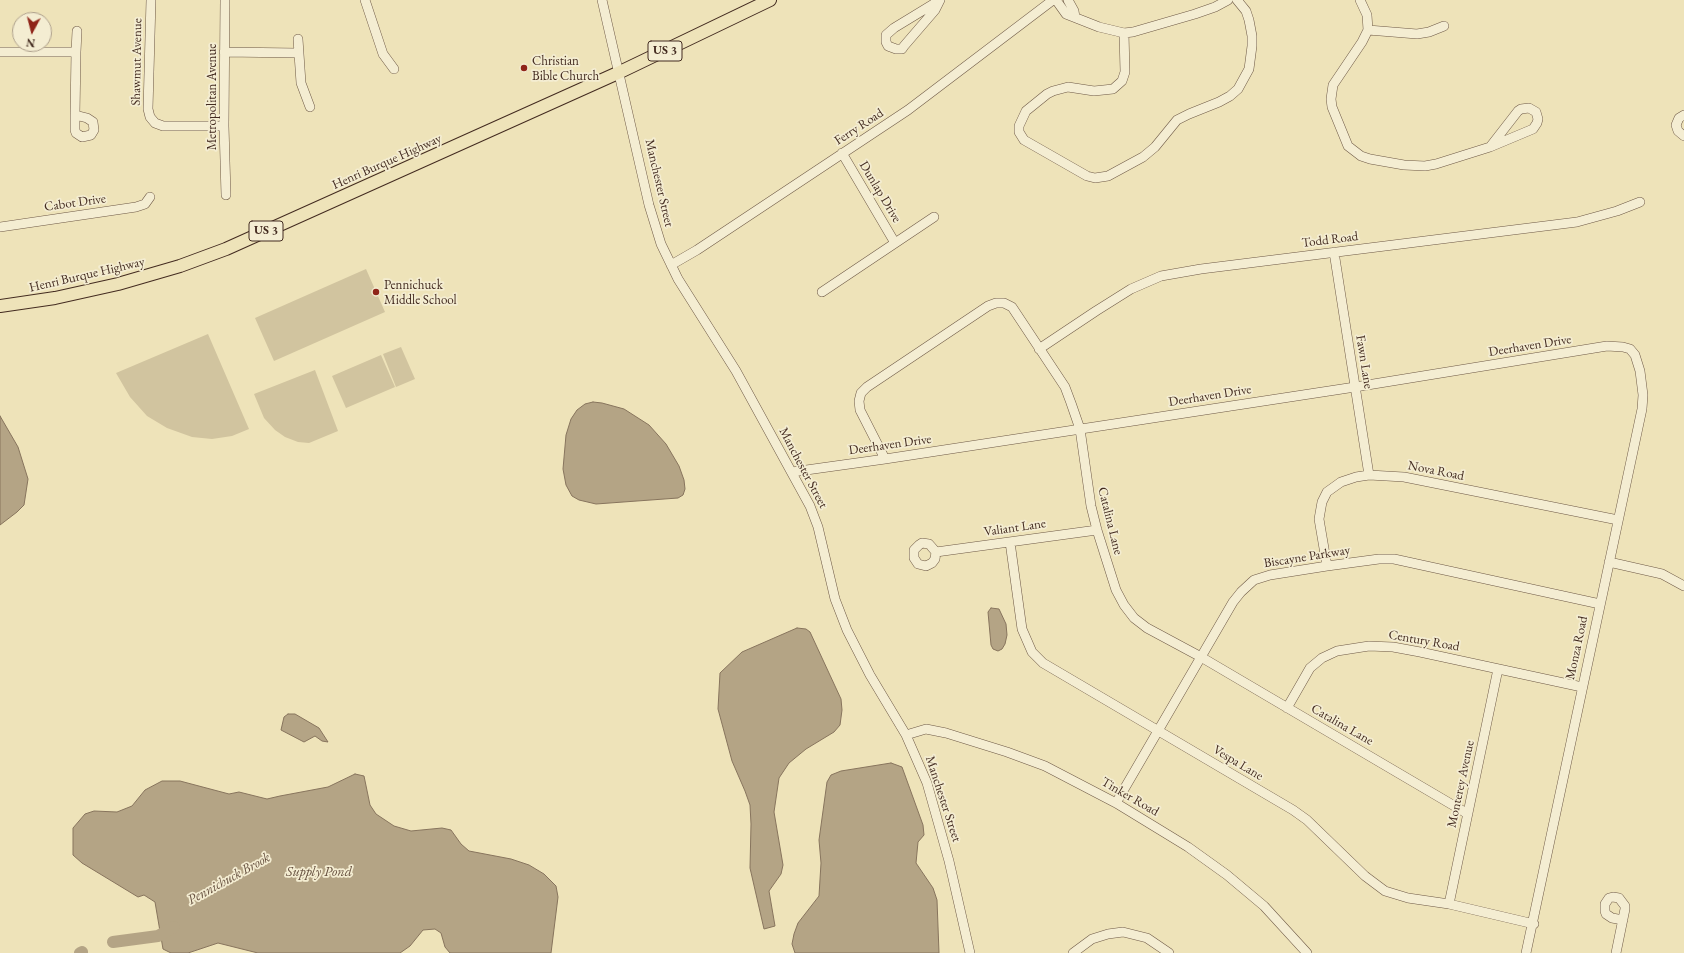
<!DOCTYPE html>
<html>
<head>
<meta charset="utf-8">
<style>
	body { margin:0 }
	#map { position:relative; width:1684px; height:953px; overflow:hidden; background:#eee3b9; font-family:"EB Garamond",serif }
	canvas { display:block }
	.north { position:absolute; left:12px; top:12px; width:40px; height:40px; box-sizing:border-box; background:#f4edd2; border:1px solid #ad9f8b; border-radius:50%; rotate:187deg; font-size:11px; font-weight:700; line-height:16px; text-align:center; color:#432b20 }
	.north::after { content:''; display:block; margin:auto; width:14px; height:18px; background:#8f2418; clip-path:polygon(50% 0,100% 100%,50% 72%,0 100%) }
</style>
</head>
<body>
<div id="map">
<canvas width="1684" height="953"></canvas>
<div class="north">N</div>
</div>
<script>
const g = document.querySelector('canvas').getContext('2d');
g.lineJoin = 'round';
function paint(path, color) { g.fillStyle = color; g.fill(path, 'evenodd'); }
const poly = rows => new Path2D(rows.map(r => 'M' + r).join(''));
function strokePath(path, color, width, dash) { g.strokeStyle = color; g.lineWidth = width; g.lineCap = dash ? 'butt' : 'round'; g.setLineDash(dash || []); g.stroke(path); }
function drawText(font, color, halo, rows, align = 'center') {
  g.font = font + ' "EB Garamond",serif'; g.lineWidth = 3.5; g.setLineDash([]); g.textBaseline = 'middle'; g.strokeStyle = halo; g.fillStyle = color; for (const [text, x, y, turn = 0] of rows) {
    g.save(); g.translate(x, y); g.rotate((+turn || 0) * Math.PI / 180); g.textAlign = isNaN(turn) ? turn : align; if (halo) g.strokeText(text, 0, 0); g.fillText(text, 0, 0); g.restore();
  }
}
paint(poly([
	[366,269,385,312,274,361,255,318],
	[208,334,249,429,232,436,212,439,192,437,167,428,147,416,130,397,116,373],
	[401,347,415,379,396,387,383,354],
	[381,355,395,387,346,408,332,376],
	[315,370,338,431,309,443,298,442,285,437,275,430,264,418,254,394]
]), '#d1c49f');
const water = poly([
	[593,402,602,403,624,409,649,425,666,444,679,466,684,480,685,489,683,495,678,498,596,504,579,500,572,496,566,485,563,469,566,435,571,419,577,410,585,404,593,402],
	[0,416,18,447,28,479,24,505,17,512,0,525,0,416],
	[991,608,999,609,1006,624,1007,635,1005,644,1002,649,998,651,993,649,991,645,988,612,991,608],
	[797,628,806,629,810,632,841,699,842,710,840,725,834,732,806,749,789,763,779,778,774,812,783,865,781,874,769,891,775,926,764,929,750,868,751,824,750,805,745,791,732,761,718,709,720,673,742,652,797,628],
	[288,714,295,714,319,728,328,742,322,741,315,736,304,742,281,730,284,717,288,714],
	[891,763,902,767,923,825,924,835,918,842,916,863,933,888,937,900,939,953,795,953,792,944,794,934,798,923,819,896,821,863,819,840,827,782,831,775,841,771,891,763],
	[355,774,364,776,370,805,376,814,394,826,411,831,442,828,451,830,461,844,469,851,511,859,529,865,544,874,556,886,558,897,551,953,450,953,445,947,441,933,435,929,423,930,410,946,400,953,258,953,218,943,188,953,171,953,163,949,155,902,144,895,138,897,82,863,73,855,73,828,85,814,94,811,117,812,132,806,145,790,162,781,180,781,229,794,239,792,267,799,280,796,328,787,355,774]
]);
paint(water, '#b4a485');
strokePath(water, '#87745d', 1);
strokePath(poly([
	[113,942,158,936,174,927],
	[80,953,82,952]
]), '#b4a485', 12);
const minor = poly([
	[151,0,148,109,150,117,155,123,163,126,224,126],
	[225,0,224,126,226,195],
	[365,0,383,54,394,69],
	[602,0,649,205,661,244,678,279,736,371,810,506,818,527,835,599,847,630,870,675,906,735,927,783,949,861,970,953],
	[940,0,935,10,904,46,902,49,896,49,888,46,886,42,886,35,894,28,940,0],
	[1056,0,1066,14,1099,27,1124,33,1133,32,1195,14,1215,7,1228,0],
	[1068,0,1074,11,1075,17],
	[1360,0,1367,15,1368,30,1362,42,1333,85,1331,99,1332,107,1348,146,1361,156,1370,159,1404,165,1425,166,1436,164,1490,147,1533,129,1537,123,1538,119,1536,112,1529,108,1521,109,1518,111,1490,147],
	[1368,30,1417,34,1429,32,1444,26],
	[1124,33,1125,72,1122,81,1113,89,1094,91,1068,87,1053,91,1047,94,1026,111,1019,126,1019,132,1024,140,1087,176,1095,178,1108,176,1143,157,1155,147,1177,120,1189,114,1219,102,1230,96,1238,89,1249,69,1252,46,1252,36,1249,20,1246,11,1237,0],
	[298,39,301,83,310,107],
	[0,52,76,52],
	[224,52,298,53],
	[75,115,87,118,93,122,94,130,91,135,82,137,76,133,75,130,75,115,76,52,77,31],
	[1684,115,1679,118,1676,125,1678,131,1684,136],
	[842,153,895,243],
	[0,227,136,207,145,204,150,197],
	[1334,252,1369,475],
	[671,265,697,250,908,110,1053,0],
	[822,292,934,217],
	[1039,349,1096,311,1131,289,1161,276,1201,269,1577,222,1617,211,1640,202],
	[885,459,860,410,859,401,861,393,867,387,988,306,996,303,1004,303,1012,307,1065,387,1071,403,1080,429,1091,506,1097,530,1116,590,1124,605,1134,618,1147,628,1201,657,1468,814],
	[792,472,885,459,1355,387,1607,346,1623,347,1630,349,1635,355,1640,371,1643,395,1642,409,1526,953],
	[1010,542,1022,629,1032,652,1043,663,1293,810,1307,820,1365,876,1385,891,1408,898,1449,904,1534,924],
	[936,552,929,544,922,543,919,545,914,550,914,558,918,564,926,566,932,563,935,559,936,552,1097,530],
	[1609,562,1662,574,1684,586],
	[1327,566,1319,519,1322,502,1327,492,1341,482,1356,477,1369,475,1404,477,1618,520],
	[1287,708,1310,668,1322,658,1337,651,1369,646,1393,647,1420,652,1582,687],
	[906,735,926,729,946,733,1007,752,1045,766,1116,803,1188,847,1227,875,1264,906,1307,953],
	[1116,803,1233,602,1241,592,1254,580,1270,575,1327,566,1379,559,1394,559,1600,604],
	[1449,904,1498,669],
	[1073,953,1092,939,1108,934,1123,932,1147,938,1169,953],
	[1616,953,1625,909,1625,906,1619,898,1613,897,1609,898,1605,904,1605,911,1606,914,1612,918,1623,920]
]);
const major = poly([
	[0,306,55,298,118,284,180,266,226,249,620,72,770,0]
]);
strokePath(minor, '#6e5946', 10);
strokePath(major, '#432b20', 14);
strokePath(minor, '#f4edd2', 9);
strokePath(major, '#eee3b9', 12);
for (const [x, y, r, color] of [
	[524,68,4,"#8f2418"],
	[376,292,4,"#8f2418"]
]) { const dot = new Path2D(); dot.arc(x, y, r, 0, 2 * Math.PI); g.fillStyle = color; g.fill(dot); strokePath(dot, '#f4edd2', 1.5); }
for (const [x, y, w] of [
	[665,51,34],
	[266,231,34]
]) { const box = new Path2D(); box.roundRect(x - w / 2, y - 10, w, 20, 3); g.fillStyle = '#f4edd2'; g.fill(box); strokePath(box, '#432b20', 1); }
drawText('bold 12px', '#432b20', null, [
	["US 3",665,51],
	["US 3",266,231]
]);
drawText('13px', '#432b20', '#f4edd2', [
	["Christian",532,61],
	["Bible Church",532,76],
	["Pennichuck",384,285],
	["Middle School",384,300]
], 'left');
drawText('13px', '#432b20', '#f4edd2', [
	["Shawmut Avenue",137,62,-89],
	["Metropolitan Avenue",212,97,-90],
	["Ferry Road",859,127,-33],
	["Henri Burque Highway",387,162,-24],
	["Manchester Street",659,183,77],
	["Dunlap Drive",880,192,59],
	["Cabot Drive",75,203,-8],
	["Todd Road",1330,240,-7],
	["Henri Burque Highway",87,275,-13],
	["Deerhaven Drive",1530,346,-9],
	["Fawn Lane",1364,362,81],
	["Deerhaven Drive",1210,396,-9],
	["Deerhaven Drive",890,445,-8],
	["Manchester Street",803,468,62],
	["Nova Road",1436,471,11],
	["Catalina Lane",1110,521,76],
	["Valiant Lane",1015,528,-8],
	["Biscayne Parkway",1307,557,-9],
	["Century Road",1424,641,10],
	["Monza Road",1577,648,-78],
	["Catalina Lane",1342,725,30],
	["Vespa Lane",1238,763,31],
	["Monterey Avenue",1461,784,-78],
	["Tinker Road",1130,797,30],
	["Manchester Street",943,799,72]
]);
drawText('italic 14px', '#654f3e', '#f4edd2', [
	["Supply Pond",319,872],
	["Pennichuck Brook",229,879,-29]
]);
</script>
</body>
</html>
